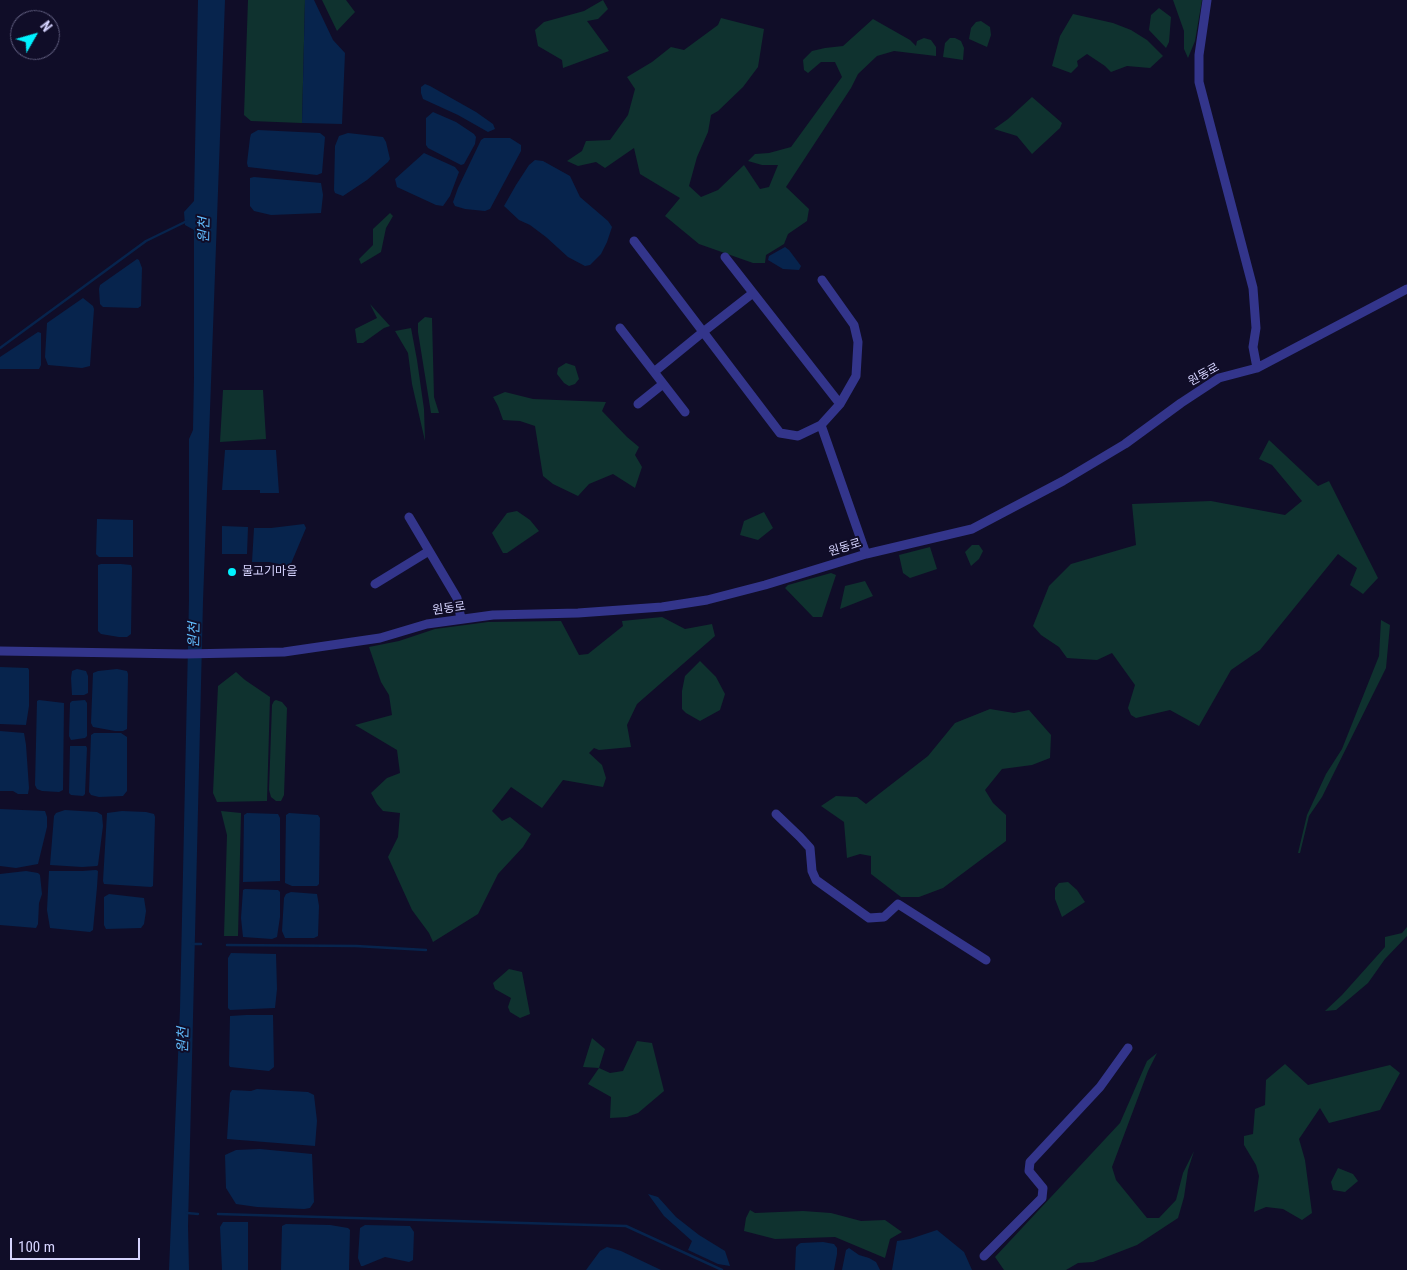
<!DOCTYPE html>
<html>
<head>
<meta charset="utf-8">
<style>
	body { margin:0 }
	#map { position:relative; width:1407px; height:1270px; overflow:hidden; background:#100d28; font-family:"Roboto Condensed",sans-serif }
	canvas { display:block }
	.north { position:absolute; left:10px; top:10px; width:50px; height:50px; box-sizing:border-box; background:#100d28; border:1px solid #5f5d7e; border-radius:50%; rotate:52deg; font-size:14px; font-weight:700; line-height:20px; text-align:center; color:#d6d4ff }
	.north::after { content:''; display:block; margin:auto; width:18px; height:22px; background:#00f2ff; clip-path:polygon(50% 0,100% 100%,50% 72%,0 100%) }
	.scale { position:absolute; left:10px; top:1238px; width:130px; height:22px; box-sizing:border-box; border:2px solid #d6d4ff; border-top:0; padding-left:6px; font-size:15px; line-height:18px; white-space:nowrap; color:#d6d4ff; -webkit-text-stroke:4px #100d28; paint-order:stroke }
</style>
</head>
<body>
<div id="map">
<canvas width="1407" height="1270"></canvas>
<div class="north">N</div>
<div class="scale">100 m</div>
</div>
<script>
const g = document.querySelector('canvas').getContext('2d');
g.lineJoin = 'round';
function paint(path, color) { g.fillStyle = color; g.fill(path, 'evenodd'); }
const poly = rows => new Path2D(rows.map(r => 'M' + r).join(''));
function strokePath(path, color, width, dash) { g.strokeStyle = color; g.lineWidth = width; g.lineCap = dash ? 'butt' : 'round'; g.setLineDash(dash || []); g.stroke(path); }
function drawText(font, color, halo, rows, align = 'center') {
  g.font = font + ' "Roboto Condensed","Noto Sans KR",sans-serif'; g.lineWidth = 4; g.setLineDash([]); g.textBaseline = 'middle'; g.strokeStyle = halo; g.fillStyle = color; for (const [text, x, y, turn = 0] of rows) {
    g.save(); g.translate(x, y); g.rotate((+turn || 0) * Math.PI / 180); g.textAlign = isNaN(turn) ? turn : align; if (halo) g.strokeText(text, 0, 0); g.fillText(text, 0, 0); g.restore();
  }
}
paint(poly([
	[248,0,305,0,302,123,251,121,244,115],
	[322,0,346,0,355,12,337,31],
	[603,0,608,9,598,19,587,21,609,51,563,68,562,60,538,46,535,30,544,22,584,11],
	[1173,0,1202,0,1195,41,1188,58,1184,49,1184,31],
	[1159,8,1171,17,1169,42,1166,48,1149,30,1151,15],
	[1073,14,1113,23,1131,30,1147,40,1163,56,1150,68,1127,66,1111,72,1105,66,1087,54,1077,61,1078,66,1071,73,1052,66,1060,36],
	[721,18,764,29,758,67,743,87,718,111,711,115,708,132,697,157,689,186,701,197,718,190,744,165,760,189,769,187,778,165,762,165,748,161,755,154,769,153,791,147,842,77,835,62,821,62,808,73,804,70,803,60,812,51,825,48,843,46,873,19,910,40,916,46,917,41,924,38,931,40,936,47,936,56,894,51,877,56,858,74,851,88,786,187,809,209,807,221,788,234,784,244,766,255,765,263,753,263,699,244,665,216,680,198,640,174,634,148,605,168,596,162,578,166,567,161,582,151,586,141,610,140,628,115,635,89,627,77,652,62,671,47,684,50,718,25],
	[981,21,990,27,991,35,987,47,969,39,971,28,976,22],
	[950,38,955,38,961,41,964,48,963,60,943,57,945,43],
	[1032,97,1062,123,1060,128,1032,154,1017,136,994,129,1008,119],
	[390,213,393,216,386,228,381,252,361,264,359,259,373,245,373,229],
	[370,304,390,326,384,328,363,343,357,343,355,329,377,318],
	[425,317,432,318,434,397,439,413,431,413,418,332,418,323],
	[411,328,417,360,424,409,425,441,412,384,408,353,395,331],
	[566,363,575,366,579,379,575,384,569,386,564,383,557,374,558,368],
	[223,390,263,390,266,439,220,442],
	[505,392,533,399,606,402,602,411,627,437,639,447,635,455,642,467,635,488,613,474,589,484,578,496,553,484,543,476,535,426,520,421,503,420,498,406,493,397],
	[1269,440,1318,486,1329,481,1378,578,1363,594,1350,585,1357,568,1338,554,1260,650,1231,670,1199,726,1170,710,1136,718,1131,715,1128,708,1135,685,1112,653,1097,660,1067,658,1059,647,1041,635,1033,626,1049,586,1071,564,1136,545,1132,504,1211,501,1285,515,1302,501,1272,465,1259,459],
	[517,511,530,520,539,531,507,553,503,553,492,533,507,513],
	[764,512,773,528,758,540,740,535,744,521],
	[972,545,979,545,983,551,979,559,971,566,965,552],
	[930,547,937,569,910,578,903,573,899,555],
	[831,573,836,575,822,617,813,617,785,588,788,585],
	[865,581,873,596,840,609,845,586],
	[662,617,685,629,712,624,715,636,637,704,627,725,631,747,599,750,594,748,589,753,602,765,606,778,603,787,563,780,542,808,511,787,492,811,502,821,510,817,531,834,523,847,498,874,478,914,433,942,429,933,412,910,388,857,398,837,400,813,383,811,377,804,371,793,387,778,400,773,397,750,355,725,392,715,389,695,381,682,369,647,399,641,435,629,488,622,561,621,579,655,588,654,623,626,622,621],
	[1381,620,1390,625,1386,668,1322,797,1309,816,1300,853,1298,853,1307,815,1326,774,1342,749,1379,656],
	[700,661,716,677,725,694,720,710,700,721,686,713,682,709,682,691,685,676],
	[236,672,245,680,270,697,267,801,217,802,213,793,218,686],
	[276,700,282,702,287,708,284,795,281,801,276,801,271,797,269,790,272,705,274,701],
	[990,709,1014,713,1029,710,1051,735,1050,758,1032,765,1002,769,985,790,993,803,1006,815,1006,841,943,888,919,897,901,897,871,874,871,856,860,854,847,858,844,822,821,806,836,796,857,797,866,804,928,756,955,723],
	[221,811,241,813,238,936,224,936,227,835],
	[1068,882,1077,890,1085,902,1062,917,1055,899,1055,888,1059,883],
	[1407,927,1407,936,1385,959,1368,983,1336,1010,1325,1011,1342,995,1385,947,1385,937,1402,933],
	[509,969,522,972,530,1014,520,1018,510,1012,508,1007,511,998,495,989,493,983],
	[592,1038,605,1049,599,1068,610,1073,623,1071,637,1041,652,1043,664,1091,638,1113,627,1117,610,1118,611,1097,588,1084,599,1068,583,1067],
	[1157,1053,1148,1071,1112,1167,1116,1180,1147,1218,1159,1218,1176,1200,1183,1173,1194,1151,1188,1170,1184,1197,1178,1218,1137,1245,1093,1262,1078,1263,1066,1270,1004,1270,995,1257,1120,1123,1147,1061],
	[1285,1064,1308,1085,1390,1065,1400,1073,1380,1110,1329,1123,1320,1108,1299,1139,1305,1160,1312,1213,1302,1220,1283,1209,1266,1207,1254,1212,1259,1176,1256,1165,1244,1145,1244,1136,1253,1134,1255,1109,1265,1105,1266,1080],
	[1338,1168,1353,1174,1358,1181,1345,1192,1333,1190,1331,1182],
	[750,1210,755,1213,803,1211,831,1213,861,1221,885,1220,902,1232,890,1239,885,1258,835,1237,775,1239,744,1231,746,1218]
]), '#0f322f');
paint(poly([
	[198,0,225,0,203,601,188,1226,189,1270,169,1270,180,1009,189,600,189,439,193,430,194,377,194,230,185,225,184,212,194,201],
	[305,0,314,0,333,40,345,53,342,124,302,123],
	[425,84,430,86,476,112,493,124,495,129,488,132,458,115,423,99,421,93,421,87],
	[433,112,456,122,474,134,476,137,475,144,464,164,461,165,428,148,426,145,426,118],
	[258,130,320,133,325,137,322,173,317,175,248,167,247,163,250,138,251,134],
	[348,133,383,137,386,142,390,159,388,162,367,180,343,196,335,193,334,190,335,146,339,136],
	[484,138,510,138,521,145,521,151,490,209,485,211,465,209,455,206,453,202,458,188,481,140],
	[424,153,455,167,459,172,450,196,443,206,436,205,397,187,395,179],
	[535,160,543,161,570,176,580,197,608,221,612,227,607,242,601,254,590,265,585,266,568,257,546,237,530,225,519,220,504,206,516,185,529,165],
	[254,177,321,183,323,195,321,213,271,215,254,211,250,206,250,178],
	[785,247,789,250,801,266,799,270,783,269,768,260,769,256],
	[137,259,139,260,142,268,141,306,138,308,103,307,100,304,99,289,100,285],
	[83,298,93,306,94,309,90,366,82,368,48,365,45,357,47,323],
	[38,332,41,333,41,365,39,369,0,369,0,357],
	[225,450,276,450,279,493,260,493,260,490,222,490],
	[97,519,133,520,133,557,99,557,96,554],
	[304,524,306,528,290,566,269,562,252,562,254,528,271,528],
	[222,526,248,527,247,554,222,554],
	[101,564,121,564,131,565,132,568,131,634,127,637,119,637,101,634,98,631,98,565],
	[0,667,28,668,29,670,29,706,26,725,0,724],
	[77,669,86,671,88,676,88,693,84,695,72,695,71,678,72,671],
	[117,669,127,671,128,674,127,729,123,731,115,731,93,727,91,723,93,673,98,671],
	[39,700,64,703,63,790,59,792,42,791,37,789,35,785,37,701],
	[85,700,87,703,87,736,85,738,71,740,69,736,70,703,72,701],
	[0,731,24,733,26,745,29,788,28,794,18,794,13,791,0,791],
	[94,733,121,733,127,737,127,791,123,796,99,797,91,795,89,792,91,735],
	[70,746,86,746,87,748,85,794,83,796,71,795,69,793],
	[0,809,45,811,47,817,47,827,38,864,16,868,0,866],
	[65,810,97,812,102,815,103,826,98,865,97,866,82,867,50,865,54,816,56,813],
	[122,811,146,812,154,814,155,817,153,886,151,887,104,884,103,881,107,813],
	[247,813,278,814,280,818,280,881,243,882,244,815],
	[289,813,318,815,320,818,319,884,317,886,292,886,285,883,286,815],
	[96,870,98,871,97,887,93,930,90,932,50,928,47,910,49,871,82,871],
	[26,871,38,873,40,875,42,894,39,903,38,924,36,928,0,925,0,874],
	[245,889,278,890,280,892,280,917,277,937,272,939,243,937,241,918,243,890],
	[291,892,317,894,319,906,318,936,314,938,285,938,282,931,284,898,286,894],
	[109,894,144,898,146,911,144,924,141,928,106,929,104,925,104,897],
	[231,953,276,954,277,989,275,1008,230,1010,228,1008,228,958],
	[246,1015,273,1015,274,1067,269,1071,230,1067,229,1065,230,1016],
	[257,1089,308,1092,314,1095,317,1121,315,1146,227,1139,230,1093,232,1090,251,1091],
	[260,1149,312,1154,314,1202,310,1208,304,1209,257,1207,236,1204,226,1188,225,1155,236,1150],
	[648,1194,658,1197,676,1217,699,1235,725,1251,730,1266,718,1264,688,1250,692,1241,664,1216],
	[223,1222,248,1222,248,1270,222,1270,220,1227],
	[286,1224,330,1225,348,1228,350,1230,349,1270,281,1270,282,1226],
	[365,1225,410,1226,414,1232,413,1260,409,1262,385,1257,363,1266,361,1266,358,1258,360,1228],
	[937,1230,964,1252,972,1270,892,1270,897,1241,910,1239],
	[823,1242,834,1244,837,1248,837,1254,834,1270,795,1270,796,1247,799,1244,801,1243],
	[607,1247,621,1251,661,1270,586,1270,600,1251],
	[849,1248,859,1255,869,1258,876,1262,880,1270,842,1270,846,1250]
]), '#07244d');
strokePath(poly([
	[0,348,146,241,187,221],
	[193,944,201,944],
	[227,945,356,946,426,950],
	[187,1213,198,1214],
	[218,1214,626,1226,722,1270]
]), '#07244d', 2.5);
strokePath(poly([
	[1207,0,1199,55,1199,82,1253,288,1256,328,1253,347,1257,368],
	[634,241,780,433,798,436,821,425],
	[725,257,840,404],
	[822,280,854,325,858,342,856,376,840,404,821,425,866,554],
	[620,328,685,412],
	[654,372,703,332,753,293],
	[638,404,663,384],
	[409,517,457,598,461,619],
	[375,584,429,551],
	[0,651,185,654,284,652,380,638,427,624,493,615,578,613,662,607,707,600,765,585,866,554,972,529,1063,481,1125,444,1181,403,1219,378,1257,368,1407,289],
	[776,814,800,837,810,848,812,871,816,880,869,918,884,917,898,904,986,960],
	[984,1256,1042,1198,1043,1188,1029,1171,1030,1162,1100,1087,1128,1048]
]), '#33358b', 9);
for (const [x, y, r, color] of [
	[232,572,5,"#00f2ff"]
]) { const dot = new Path2D(); dot.arc(x, y, r, 0, 2 * Math.PI); g.fillStyle = color; g.fill(dot); strokePath(dot, '#100d28', 2); }
drawText('12px', '#d6d4ff', '#100d28', [
	["원동로",1204,375,-29],
	["원동로",845,548,-17],
	["원동로",449,609,-8]
]);
drawText('12px', '#d6d4ff', '#100d28', [
	["물고기마을",242,572]
], 'left');
drawText('italic 14px', '#62beff', '#100d28', [
	["원천",205,230,-89],
	["원천",195,635,-89],
	["원천",184,1040,-89]
]);
</script>
</body>
</html>
